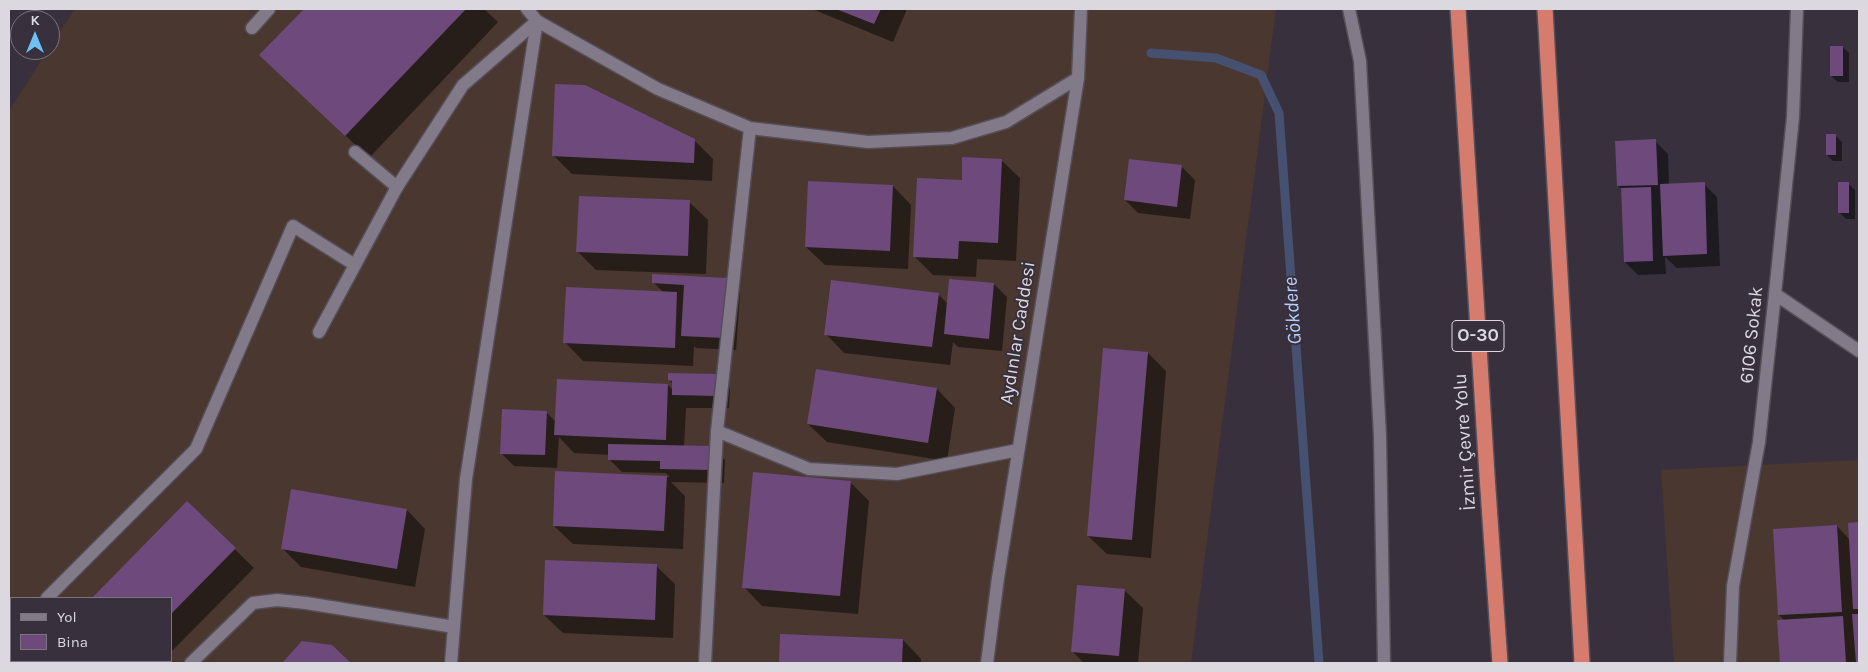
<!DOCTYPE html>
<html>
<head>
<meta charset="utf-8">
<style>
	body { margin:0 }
	#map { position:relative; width:1868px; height:672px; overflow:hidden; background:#38313d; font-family:Karla,sans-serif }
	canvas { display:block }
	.frame { position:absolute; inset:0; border:10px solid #dcd8df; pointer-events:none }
	.legend { position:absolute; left:10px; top:597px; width:162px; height:65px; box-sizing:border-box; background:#38313d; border:1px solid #7a747e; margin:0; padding:6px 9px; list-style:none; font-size:15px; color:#dcd8df }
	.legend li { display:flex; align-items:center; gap:10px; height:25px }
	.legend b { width:25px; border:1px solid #7a747e }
	.north { position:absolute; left:10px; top:10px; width:50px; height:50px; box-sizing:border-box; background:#38313d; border:1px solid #7a747e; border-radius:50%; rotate:0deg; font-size:14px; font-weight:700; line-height:20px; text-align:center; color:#dcd8df }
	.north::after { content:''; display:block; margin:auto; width:18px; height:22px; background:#6ec2f3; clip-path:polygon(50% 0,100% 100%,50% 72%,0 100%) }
</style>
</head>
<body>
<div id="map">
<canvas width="1868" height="672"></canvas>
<div class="frame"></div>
<ul class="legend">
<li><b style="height:6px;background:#827a88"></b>Yol</li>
<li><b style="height:14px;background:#6d4a7b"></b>Bina</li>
</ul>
<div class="north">K</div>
</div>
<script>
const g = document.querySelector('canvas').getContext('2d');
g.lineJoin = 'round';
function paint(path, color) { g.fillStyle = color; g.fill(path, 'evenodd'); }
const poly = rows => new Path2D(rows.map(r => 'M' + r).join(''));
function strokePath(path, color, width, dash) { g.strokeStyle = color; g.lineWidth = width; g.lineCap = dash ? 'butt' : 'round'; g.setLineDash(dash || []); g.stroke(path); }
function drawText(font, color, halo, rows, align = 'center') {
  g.font = font + ' Karla,sans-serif'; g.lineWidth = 4; g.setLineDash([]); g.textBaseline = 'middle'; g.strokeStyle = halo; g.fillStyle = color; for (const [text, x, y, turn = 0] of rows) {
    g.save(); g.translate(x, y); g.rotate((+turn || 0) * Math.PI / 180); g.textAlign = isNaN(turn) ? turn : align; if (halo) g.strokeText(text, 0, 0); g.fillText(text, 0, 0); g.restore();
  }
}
paint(poly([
	[75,9,1276,9,1191,663,9,663,9,111,48,50,50,50,50,47],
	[11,598,171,598,171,661,11,661],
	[1859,460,1859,663,1674,663,1661,470]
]), '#4a372f');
paint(poly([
	[305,9,484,9,498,22,369,158,261,55],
	[812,9,907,9,893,42],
	[1843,47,1849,53,1849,82,1838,82,1831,76],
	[1835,135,1842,142,1842,161,1833,161,1827,155],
	[694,140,713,159,712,181,572,174,554,156],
	[1655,141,1668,154,1669,185,1704,184,1717,197,1720,266,1677,268,1665,257,1666,274,1638,275,1625,262,1623,190,1618,186],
	[1001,160,1020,178,1016,261,977,259,976,277,933,275,914,256,963,181],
	[1182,167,1195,180,1190,219,1138,213,1125,200],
	[1848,183,1855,190,1855,219,1846,219,1839,212],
	[893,186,911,205,908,269,825,265,806,247],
	[689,202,708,220,706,274,596,270,577,251],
	[727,280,740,293,736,350,696,348,694,346,693,366,583,361,565,342,664,293,653,282],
	[994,284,1007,297,1002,351,958,347,953,342,950,365,844,353,826,334,938,294,948,304],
	[1148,353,1166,371,1151,558,1107,554,1088,536],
	[717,375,730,388,729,408,686,408,684,446,712,447,725,460,724,483,671,482,685,496,683,549,573,544,554,526,557,472,670,477,666,473,622,472,609,459,609,455,574,453,559,437,557,468,514,466,501,453,546,412,556,422,668,385,674,391,674,385,669,380],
	[937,389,955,408,947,461,827,442,808,424],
	[850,482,869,501,858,614,762,606,744,587],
	[292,491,407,510,425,529,415,587,301,567,282,548],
	[187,503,254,568,171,652,171,598,94,598],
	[1859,523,1859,663,1781,663,1778,621,1785,621,1779,615,1837,526,1850,540,1849,524],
	[656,566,675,584,673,638,563,633,544,615],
	[1124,590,1143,608,1138,663,1084,663,1073,652],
	[782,635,903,640,921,659,921,663,780,663],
	[303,642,331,647,349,663,283,663],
	[32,661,162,661,160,663,30,663]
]), '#0007');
strokePath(poly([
	[1151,53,1216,58,1261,75,1279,113,1319,663]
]), '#465071', 9);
paint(poly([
	[304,9,466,9,345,136,259,55],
	[836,9,881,9,874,24],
	[1830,46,1843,46,1843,76,1830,76],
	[555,84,585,85,695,139,694,163,552,156],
	[1826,134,1836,134,1836,155,1826,155],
	[1656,139,1658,185,1617,186,1615,141],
	[962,157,1002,159,998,243,959,241,958,259,913,257,917,178,962,180],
	[1129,159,1182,165,1177,207,1124,200],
	[808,181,893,185,890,251,805,247],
	[1705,182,1707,254,1663,256,1660,184],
	[1838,182,1849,182,1849,213,1838,213],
	[1651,187,1653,261,1624,262,1621,188],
	[579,196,690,200,688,256,576,252],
	[652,274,727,278,724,338,681,336,684,285,652,283],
	[949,279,994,283,989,339,944,334],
	[831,280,939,293,932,347,824,335],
	[566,287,677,292,675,348,563,343],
	[1103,348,1148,352,1132,540,1087,536],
	[816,369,937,388,928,443,807,424],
	[668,373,717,374,717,396,672,395,672,381,668,380],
	[557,379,668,384,666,440,554,435],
	[502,409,547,411,545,455,500,454],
	[608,444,712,446,712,470,660,469,660,461,608,460],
	[555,471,667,476,664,531,553,526],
	[753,472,851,481,840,596,742,588],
	[291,489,407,509,397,569,281,549],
	[187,501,236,548,171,614,171,598,92,598],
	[1859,522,1859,609,1853,609,1848,523],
	[1837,525,1842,612,1778,615,1773,529],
	[545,560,657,564,655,620,543,615],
	[1077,585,1125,589,1119,656,1071,652],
	[1852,614,1859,614,1859,663,1856,663],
	[1843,616,1846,663,1780,663,1777,620],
	[780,634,903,639,902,663,779,663],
	[302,641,332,645,351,663,282,663],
	[30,661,126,661,123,663,28,663]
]), '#6d4a7b');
const service = poly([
	[1349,9,1360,61,1380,436,1384,663],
	[355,152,397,187],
	[47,598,196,449,293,226,355,265],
	[9,635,11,633]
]);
const minor = poly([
	[527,9,537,21,658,89,750,128,868,142,952,138,1006,122,1078,78],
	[252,28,269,9],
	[1775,294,1859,351],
	[319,332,397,187,463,85,537,21],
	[717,431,809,469,897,474,1018,450],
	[191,663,253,603,277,600,306,603,454,627],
	[451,663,466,479,537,21],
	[705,663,717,431,750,128]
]);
const tertiary = poly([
	[987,663,998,578,1078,78,1081,9],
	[1730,663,1733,586,1759,442,1775,294,1793,117,1797,9]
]);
const motorway = poly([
	[1458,9,1487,475,1500,663],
	[1545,9,1582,663]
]);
strokePath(service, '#544e58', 15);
strokePath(minor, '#544e58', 15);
strokePath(tertiary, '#544e58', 15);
strokePath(motorway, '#544e58', 18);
strokePath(service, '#827a88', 12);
strokePath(minor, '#827a88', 12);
strokePath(tertiary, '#827a88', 12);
strokePath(motorway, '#d57c6e', 15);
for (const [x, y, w] of [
	[1478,336,52]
]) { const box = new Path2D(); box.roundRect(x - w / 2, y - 15.5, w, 31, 4); g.fillStyle = '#38313d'; g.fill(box); strokePath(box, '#dcd8df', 1); }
drawText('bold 18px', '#dcd8df', null, [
	["O-30",1478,336]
]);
drawText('19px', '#dcd8df', '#38313d', [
	["Aydınlar Caddesi",1018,333,-81],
	["6106 Sokak",1752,335,-84],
	["İzmir Çevre Yolu",1465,442,-94]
]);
drawText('italic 20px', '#b6cefc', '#38313d', [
	["Gökdere",1293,311,-94]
]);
</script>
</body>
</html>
